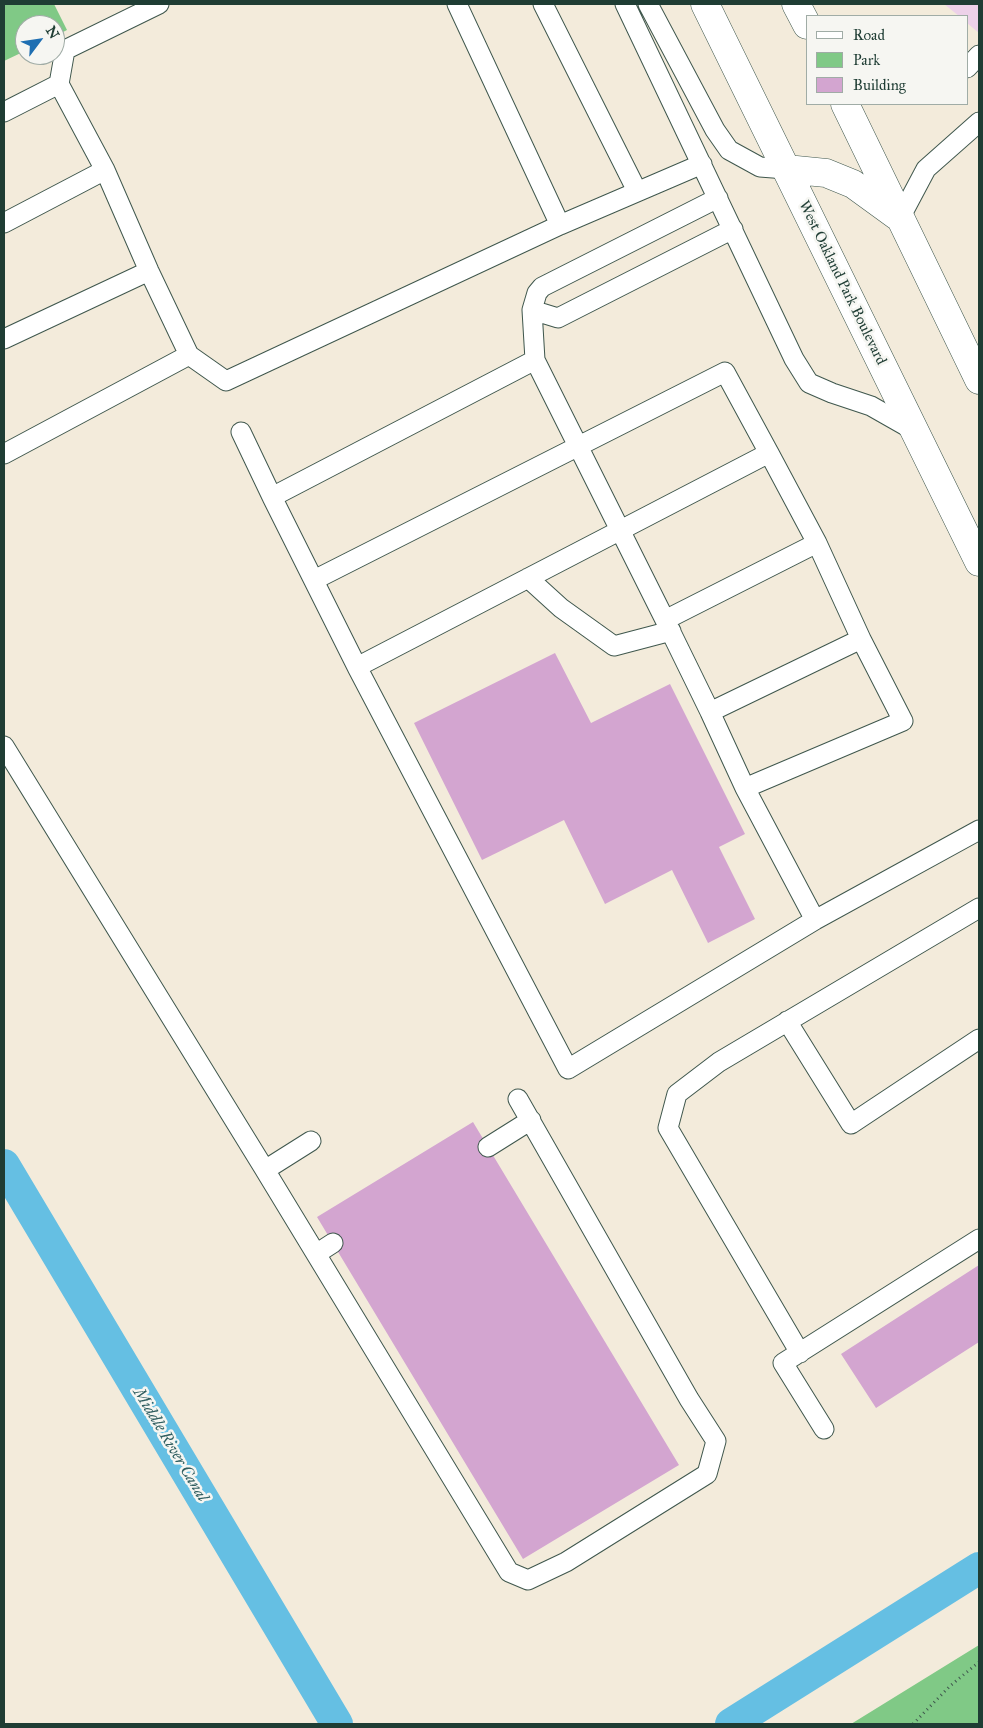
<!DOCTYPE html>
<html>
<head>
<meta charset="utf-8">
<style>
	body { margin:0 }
	#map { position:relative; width:983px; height:1728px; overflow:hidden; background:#f3ebdb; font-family:"IM FELL Great Primer",serif }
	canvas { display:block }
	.frame { position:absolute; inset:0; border:5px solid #1f3d34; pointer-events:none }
	.legend { position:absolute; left:806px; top:15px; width:162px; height:90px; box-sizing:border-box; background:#f6f6f2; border:1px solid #a0aca6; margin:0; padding:6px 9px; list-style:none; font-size:15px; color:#1f3d34 }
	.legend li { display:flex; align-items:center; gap:10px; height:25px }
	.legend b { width:25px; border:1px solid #a0aca6 }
	.north { position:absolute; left:15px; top:15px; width:50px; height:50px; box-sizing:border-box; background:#f6f6f2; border:1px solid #a0aca6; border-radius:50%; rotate:59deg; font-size:14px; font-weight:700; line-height:20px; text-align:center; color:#1f3d34 }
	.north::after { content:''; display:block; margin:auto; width:18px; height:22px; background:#1f6fb2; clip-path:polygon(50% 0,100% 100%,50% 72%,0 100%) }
</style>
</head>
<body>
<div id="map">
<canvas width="983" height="1728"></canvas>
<div class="frame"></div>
<ul class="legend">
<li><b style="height:6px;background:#fff"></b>Road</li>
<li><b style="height:14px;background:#80c986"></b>Park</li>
<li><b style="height:14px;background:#d3a5d0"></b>Building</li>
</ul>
<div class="north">N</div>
</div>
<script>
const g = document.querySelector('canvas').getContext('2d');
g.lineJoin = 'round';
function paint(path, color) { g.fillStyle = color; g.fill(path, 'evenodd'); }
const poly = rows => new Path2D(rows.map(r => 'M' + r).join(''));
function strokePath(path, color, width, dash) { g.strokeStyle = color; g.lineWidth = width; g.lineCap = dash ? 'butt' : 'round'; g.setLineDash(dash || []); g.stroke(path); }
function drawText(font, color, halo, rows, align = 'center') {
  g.font = font + ' "IM FELL Great Primer",serif'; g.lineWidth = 5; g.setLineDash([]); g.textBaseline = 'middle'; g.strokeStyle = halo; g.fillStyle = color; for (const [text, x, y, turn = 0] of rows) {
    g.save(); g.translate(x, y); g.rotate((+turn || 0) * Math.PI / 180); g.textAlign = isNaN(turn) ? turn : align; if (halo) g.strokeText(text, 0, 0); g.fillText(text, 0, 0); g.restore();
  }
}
paint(poly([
	[944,4,979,4,979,33,967,23,967,16,959,16]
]), '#edd1e9');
paint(poly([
	[4,4,54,4,67,30,55,36,55,25,25,25,25,51,4,61],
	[979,1645,979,1724,851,1724]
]), '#80c986');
strokePath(poly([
	[4,1165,337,1724],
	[731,1724,979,1568]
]), '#65bfe3', 32);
paint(poly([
	[555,653,591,723,670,684,745,834,719,847,755,919,708,943,672,870,605,904,564,820,482,860,414,723],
	[473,1122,679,1465,523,1559,317,1217],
	[979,1265,979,1342,876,1408,841,1354]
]), '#d3a5d0');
const service = poly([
	[457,4,560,225],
	[543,4,637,191],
	[625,4,794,359,809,383,832,393,871,406,915,431],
	[648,4,715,130,729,150,760,167,786,169],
	[967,68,979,55],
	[4,112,59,84],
	[900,218,926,169,979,122],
	[4,223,105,170,59,84,65,50,159,4],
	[532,310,558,318,733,229],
	[4,339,149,271],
	[189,355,226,381,560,225,702,164],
	[535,360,665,620,817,543,861,639,710,712,665,620],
	[241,432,272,497],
	[769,453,817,543],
	[4,454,189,355,149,271,105,170],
	[528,578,561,608,614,646,671,631],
	[314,580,725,372,769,453,357,667,272,497,535,360,532,310,537,293,542,287,718,198],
	[357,667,568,1069,815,920],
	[710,712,745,788,903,721,861,639],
	[4,746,265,1170,311,1141],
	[745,788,815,920,979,830],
	[787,1021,851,1124,979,1039],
	[488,1147,531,1120],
	[265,1170,509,1572,528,1580,566,1562,707,1474,716,1441,689,1399,518,1099],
	[316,1254,333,1243],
	[800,1353,668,1128,677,1094,719,1062,979,908],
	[824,1429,783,1363,979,1239]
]);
const primary = poly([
	[705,4,979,562],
	[796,4,807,25],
	[845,104,979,380],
	[786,169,826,173,853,184,897,216]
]);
strokePath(service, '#3f574d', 21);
strokePath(primary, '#3f574d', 29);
strokePath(poly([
	[913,1724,950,1686,979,1662]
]), '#3f574d', 3, [1, 4]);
strokePath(service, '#fff', 19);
strokePath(primary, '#fff', 28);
drawText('15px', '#1f3d34', '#f6f6f2', [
	["West Oakland Park Boulevard",842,283,64]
]);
drawText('italic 16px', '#305e60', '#f6f6f2', [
	["Middle River Canal",170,1445,59]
]);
</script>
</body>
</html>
